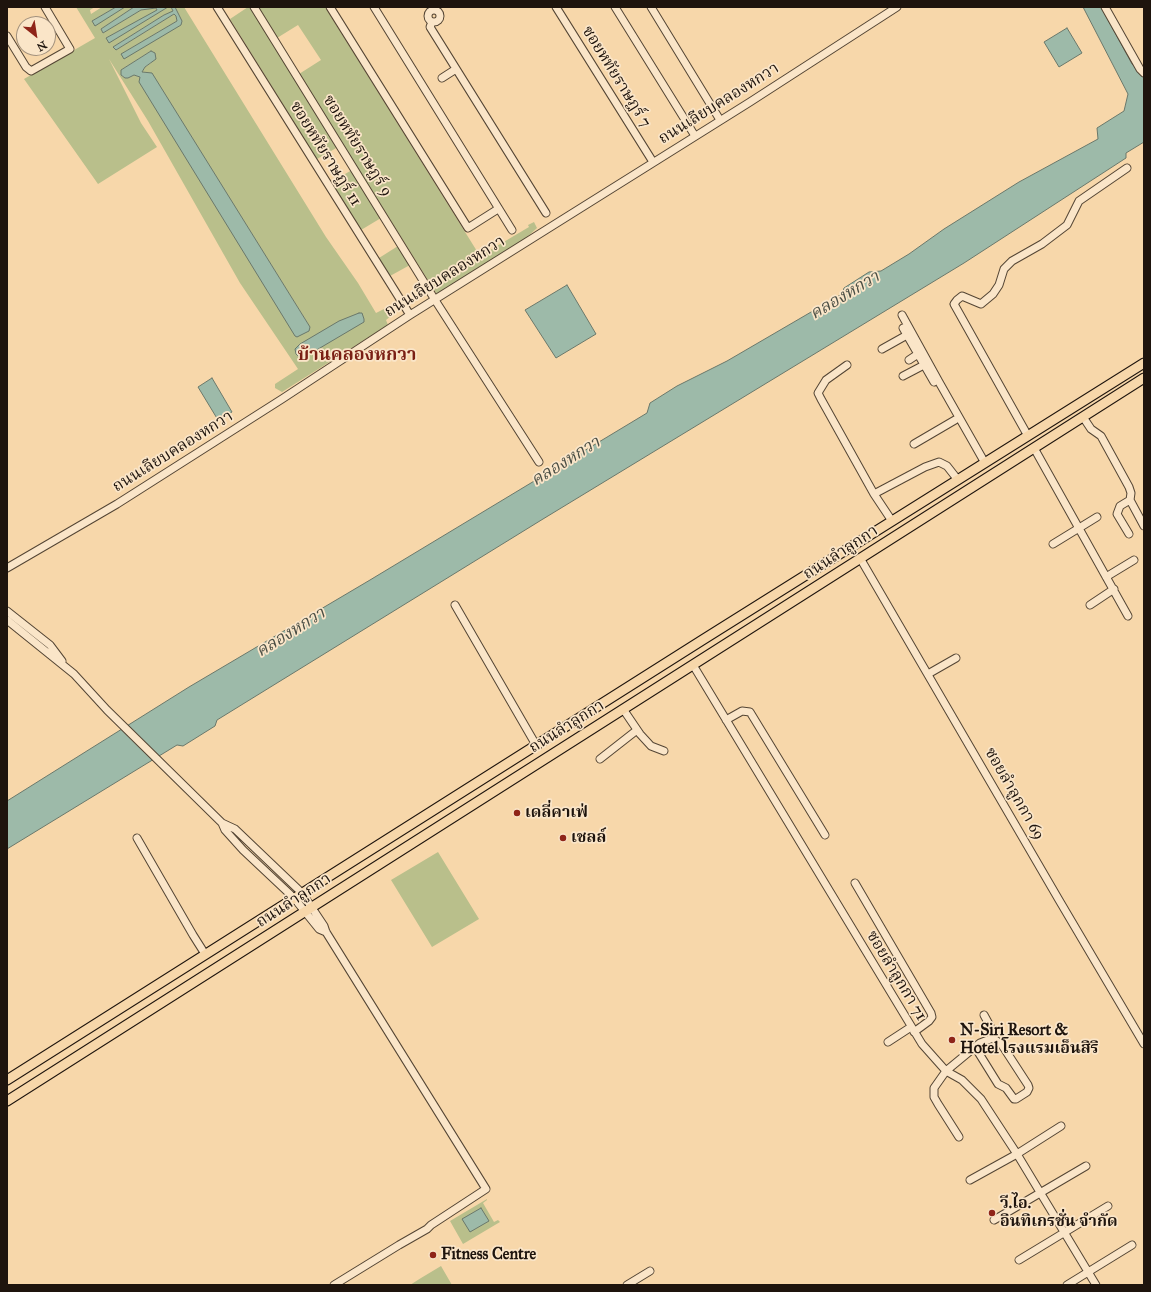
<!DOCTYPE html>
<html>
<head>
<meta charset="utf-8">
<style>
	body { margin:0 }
	#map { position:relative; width:1151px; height:1292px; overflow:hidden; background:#f7d7aa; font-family:"IM FELL Great Primer",serif }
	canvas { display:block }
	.frame { position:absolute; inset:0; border:8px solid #1e140d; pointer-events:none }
	.north { position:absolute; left:16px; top:16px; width:40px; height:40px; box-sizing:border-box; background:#fae5c8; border:1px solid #a2917d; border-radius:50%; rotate:150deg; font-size:11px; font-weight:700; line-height:16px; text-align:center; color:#1e140d }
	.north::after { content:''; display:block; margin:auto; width:14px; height:18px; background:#8f2418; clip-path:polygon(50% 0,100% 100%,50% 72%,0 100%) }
</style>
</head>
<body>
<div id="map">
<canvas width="1151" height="1292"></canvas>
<div class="frame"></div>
<div class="north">N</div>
</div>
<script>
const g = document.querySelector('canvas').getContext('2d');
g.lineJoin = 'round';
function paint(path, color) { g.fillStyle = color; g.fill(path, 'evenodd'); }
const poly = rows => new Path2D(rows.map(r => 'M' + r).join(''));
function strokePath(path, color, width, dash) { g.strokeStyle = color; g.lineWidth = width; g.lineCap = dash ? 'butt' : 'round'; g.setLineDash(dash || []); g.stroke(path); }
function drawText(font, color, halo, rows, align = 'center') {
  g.font = font + ' "IM FELL Great Primer","Noto Serif Thai",serif'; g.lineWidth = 3.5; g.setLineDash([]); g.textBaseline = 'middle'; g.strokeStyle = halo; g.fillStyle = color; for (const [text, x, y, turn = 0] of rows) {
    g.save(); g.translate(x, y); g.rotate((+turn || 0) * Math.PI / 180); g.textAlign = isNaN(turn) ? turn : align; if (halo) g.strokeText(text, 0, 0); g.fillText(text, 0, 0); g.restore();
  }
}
paint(poly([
	[76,7,95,7,90,10,91,14,102,7,116,7,92,21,95,25,125,7,134,7,101,29,103,33,141,10,156,8,156,11,106,38,109,42,168,7,171,7,173,12,164,15,113,47,116,50,174,14,176,16,177,21,121,54,181,25,182,21,175,7,184,7,326,237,358,283,376,313,386,308,391,316,386,320,388,325,282,392,275,388,275,384,298,369,240,283,148,121,109,59,141,123,157,147,98,184,24,79,95,38],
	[151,51,151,63,145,67,142,72,152,74,310,327,140,79,140,77,134,75,123,77,121,75,121,70],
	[248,7,251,7,338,147,317,159,230,19],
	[258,7,325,7,480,256,529,227,528,225,534,222,537,228,526,238,439,293,436,293,299,74,321,60,298,25,277,38],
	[352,170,381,218,361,230,331,182],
	[398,246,410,265,390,276,379,258],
	[438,852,479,919,432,947,391,880],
	[487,1199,487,1200,483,1203,494,1222,498,1220,500,1222,463,1244,450,1221],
	[441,1266,452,1285,410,1285,421,1278]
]), '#b9bf8b');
const water = poly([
	[116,7,125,7,95,26,92,21,116,7],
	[134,7,175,7,182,21,181,25,124,59,121,54,177,21,176,16,174,14,116,50,113,47,164,15,173,11,171,7,168,7,109,43,106,38,157,10,156,8,141,10,103,33,101,29,134,7],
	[1083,7,1101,7,1132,64,1144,76,1144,142,1126,153,1126,158,964,263,543,519,217,720,215,726,183,746,177,745,7,849,7,801,189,687,370,580,647,413,650,403,677,386,727,361,842,294,844,288,869,272,881,271,909,254,944,229,1019,182,1098,139,1097,128,1124,111,1128,94,1083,7],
	[1067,28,1082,53,1059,67,1044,42,1067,28],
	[151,51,155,53,156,59,145,67,142,72,152,73,310,327,309,331,297,337,295,336,139,82,140,77,134,75,128,78,125,78,121,75,121,70,151,51],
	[567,285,596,334,556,358,525,310,567,285],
	[359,313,362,313,364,319,364,322,303,358,299,357,296,354,295,349,300,344,339,321,359,313],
	[212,378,232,412,218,420,198,387,212,378],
	[481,1208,489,1221,470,1232,462,1219,481,1208]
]);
paint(water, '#9dbaa9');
strokePath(water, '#6a786b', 1);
const minor = poly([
	[217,7,410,315],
	[254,7,435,300,539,462],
	[330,7,468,228,498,209],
	[374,7,512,230],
	[556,7,653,162],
	[615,7,695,136],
	[651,7,720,120],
	[1105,7,1140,69,1144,73],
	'428 16a6 6 0 1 1 12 0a6 6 0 1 1-12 0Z',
	[432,22,430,27,546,213],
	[7,36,26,67,31,71,70,49,45,7],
	[442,78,456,69],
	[902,315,939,382,985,463],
	[903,328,934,382],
	[882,349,907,335],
	[909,360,918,354],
	[847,365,826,380,818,393,821,399,874,494,925,467,939,462,947,466,958,480],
	[903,376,924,365],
	[1083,417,1091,429,1101,436,1129,487,1131,493,1130,500,1144,526],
	[1028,436,954,304,957,300,962,296,981,304,993,294,999,285,1004,269,1012,261,1042,244,1067,225,1079,201,1127,168],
	[914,444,955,420],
	[1034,448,1128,616],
	[874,494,892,521],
	[1129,534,1117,514,1120,506,1130,500],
	[1053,544,1097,517],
	[860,558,1059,900,1144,1044],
	[7,568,117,504,282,399,410,315,750,102,897,7],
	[1106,577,1134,560],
	[455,605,536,745],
	[1090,605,1114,589],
	[7,611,50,645,62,661],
	[7,620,74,674,107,710,222,823,225,830,243,850,294,898,319,929,326,932],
	[693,665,922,1044,946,1071,962,1080,981,1099,1017,1154,1096,1285],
	[928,674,956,658],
	[623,709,640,734,651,746,664,751],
	[726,720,742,711,750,712,825,835],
	[600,759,637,730],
	[222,823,235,829,302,893,324,926,326,932,486,1189,431,1225,427,1229,399,1245,334,1285],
	[137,838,193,935,205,954],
	[855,883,931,1013,932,1017,929,1021,914,1032],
	[984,1015,990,1026,993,1038],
	[888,1042,911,1027],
	[959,1137,938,1104,934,1097,934,1088,946,1071,975,1047,980,1043,993,1038,1002,1045,1028,1085,1029,1088,1027,1092,1016,1099,1014,1099,1006,1088,998,1084,975,1047],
	[970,1180,1017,1154,1061,1126],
	[994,1220,1086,1166],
	[1019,1260,1108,1206],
	[627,1285,650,1271],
	[1067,1285,1132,1245]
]);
const major = poly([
	[7,1080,704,639,1144,363],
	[7,1101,1144,378]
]);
strokePath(minor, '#544534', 9);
strokePath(major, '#1e140d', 11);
strokePath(minor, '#fae5c8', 7);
strokePath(major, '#f7d7aa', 9);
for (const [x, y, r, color] of [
	[517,813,4,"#8f2418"],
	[563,838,4,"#8f2418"],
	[952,1040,4,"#8f2418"],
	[992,1213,4,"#8f2418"],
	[433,1255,4,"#8f2418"]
]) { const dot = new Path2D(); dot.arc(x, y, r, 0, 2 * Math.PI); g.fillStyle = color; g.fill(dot); strokePath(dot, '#fae5c8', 1.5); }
drawText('16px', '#1e140d', '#fae5c8', [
	["ซอยหทัยราษฎร์ 7",616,77,58],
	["ถนนเลียบคลองหกวา",719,104,-32],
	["ซอยหทัยราษฎร์ 9",357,146,58],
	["ซอยหทัยราษฎร์ 11",325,154,58],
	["ถนนเลียบคลองหกวา",445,277,-32],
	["ถนนเลียบคลองหกวา",173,452,-32],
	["ถนนลำลูกกา",841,553,-33],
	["ถนนลำลูกกา",567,727,-32],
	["ซอยลำลูกกา 69",1014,794,60],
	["ถนนลำลูกกา",294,901,-33],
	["ซอยลำลูกกา 71",896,976,59]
]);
drawText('bold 16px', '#1e140d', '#fae5c8', [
	["เดลี่คาเฟ่",525,813],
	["เชลล์",571,838],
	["N-Siri Resort &",960,1031],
	["Hotel โรงแรมเอ็นสิริ",960,1049],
	["วี.ไอ.",1000,1204],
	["อินทิเกรชั่น จำกัด",1000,1222],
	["Fitness Centre",441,1255]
], 'left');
drawText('italic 17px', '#4a4e44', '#fae5c8', [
	["คลองหกวา",845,296,-31],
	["คลองหกวา",566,462,-32],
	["คลองหกวา",291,633,-32]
]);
drawText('bold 18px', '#7a1f14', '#fae5c8', [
	["บ้านคลองหกวา",357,356]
]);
</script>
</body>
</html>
